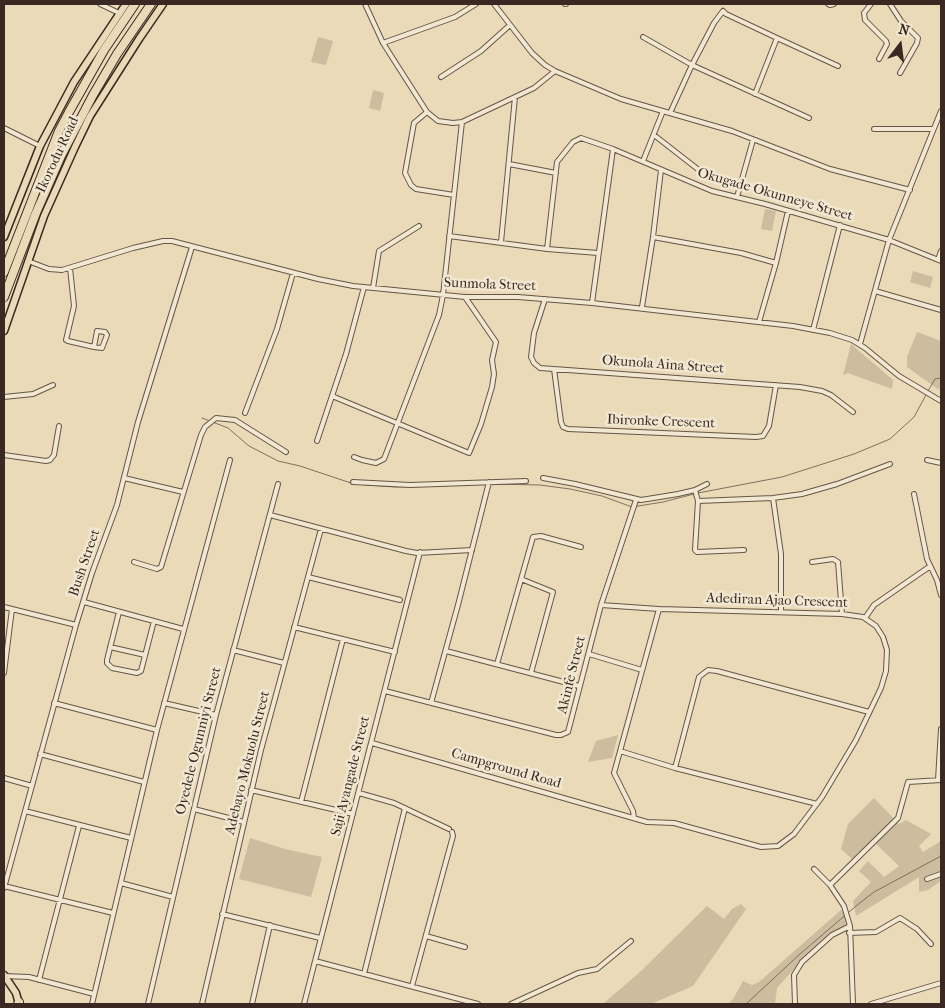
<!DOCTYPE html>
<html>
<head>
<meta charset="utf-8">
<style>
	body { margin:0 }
	#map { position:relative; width:945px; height:1008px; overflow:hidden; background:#ebdab8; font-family:"IM FELL French Canon",serif }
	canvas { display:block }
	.frame { position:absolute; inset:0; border:5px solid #3a2922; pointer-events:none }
	.north { position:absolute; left:875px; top:20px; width:50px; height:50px; -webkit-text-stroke:4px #f2e7d1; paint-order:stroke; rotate:15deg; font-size:14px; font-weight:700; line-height:20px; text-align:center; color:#3a2922 }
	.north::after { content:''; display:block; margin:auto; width:18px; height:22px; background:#3a2922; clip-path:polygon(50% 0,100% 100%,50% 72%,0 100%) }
</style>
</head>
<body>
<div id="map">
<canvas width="945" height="1008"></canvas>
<div class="frame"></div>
<div class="north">N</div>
</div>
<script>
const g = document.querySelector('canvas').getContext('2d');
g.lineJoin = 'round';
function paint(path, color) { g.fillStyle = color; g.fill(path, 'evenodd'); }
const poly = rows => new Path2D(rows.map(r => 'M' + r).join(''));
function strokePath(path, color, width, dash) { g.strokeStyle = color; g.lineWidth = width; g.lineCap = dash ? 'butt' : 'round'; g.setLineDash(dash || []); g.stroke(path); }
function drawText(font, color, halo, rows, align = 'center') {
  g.font = font + ' "IM FELL French Canon",serif'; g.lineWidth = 5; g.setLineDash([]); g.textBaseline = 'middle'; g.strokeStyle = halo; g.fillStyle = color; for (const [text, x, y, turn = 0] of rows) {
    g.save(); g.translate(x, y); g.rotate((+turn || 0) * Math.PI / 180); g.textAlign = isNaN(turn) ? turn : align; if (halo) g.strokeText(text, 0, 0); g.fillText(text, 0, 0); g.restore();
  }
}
paint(poly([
	[318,37,333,41,326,65,311,62],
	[373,90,384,93,380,111,369,108],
	[765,209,776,211,772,231,761,229],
	[913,271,933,277,930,288,910,282],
	[917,332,941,341,941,382,939,390,907,367,907,357],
	[851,344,893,380,892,389,848,373,843,375],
	[618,735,612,758,588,762,596,741],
	[874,798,899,824,906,820,931,834,919,846,923,852,941,841,941,881,928,890,919,892,919,877,856,916,853,901,871,882,859,871,868,861,884,877,899,866,874,842,852,859,841,849,848,824],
	[250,838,285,849,322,857,311,897,239,879],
	[741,904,746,909,693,986,651,1004,603,1004,641,971,707,906,724,919,732,909],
	[841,910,845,914,846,925,829,934,802,960,777,988,775,1004,728,1004,733,999,743,981,752,985,759,982]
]), '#cdbc9e');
strokePath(poly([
	[928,391,935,379,941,378],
	[202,418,228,428,249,446,278,461,300,466,351,483],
	[355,484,395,487,423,486],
	[490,484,540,485,570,489,602,496,632,507,663,502,694,494],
	[698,493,782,477,854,454,890,439,914,417,926,395],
	[746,1004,800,954,856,906,874,892,941,856]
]), '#806f5d', 1);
const minor = poly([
	[100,4,119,13],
	[365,4,383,43,427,112,438,121,453,123,462,122,534,88,555,71],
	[494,4,532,53,545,65,555,71,621,99,732,131,830,169,910,190],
	[565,4,566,4],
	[828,4,830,5,834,4],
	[871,4,864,13,865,20,886,41,887,44,879,59],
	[890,4,901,21,918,38,917,43,900,73],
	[723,11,726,14,777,38,755,94],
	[643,37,692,65,809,118],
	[777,38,838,66],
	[383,43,455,17,476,4],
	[441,77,481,51,510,25],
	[427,112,414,123,405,173,411,185,416,189,454,195],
	[670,113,692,65,714,23,723,11],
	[4,128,40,146],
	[874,129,933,129],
	[654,135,704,174],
	[643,161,663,111],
	[509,164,556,173],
	[737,197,753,140],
	[449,236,547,249,598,253],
	[653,237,741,253,776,263],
	[501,242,515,97],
	[547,249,557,162,573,142,581,138,613,149,712,191,765,204,889,240,941,261],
	[938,260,941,251],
	[28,261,49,269,62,270,133,248,163,241,172,241,318,279,353,286,465,297,518,297,592,303,793,326,830,333,852,340,865,348,899,376,941,401],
	[70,268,74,306,66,340,68,341,94,347,102,348,107,335,105,332,97,331,94,347],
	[373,288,379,251,419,226],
	[875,291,941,310],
	[545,299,534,333,531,357,534,363,540,368,800,387,822,391,831,395,853,412],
	[592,303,613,149],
	[642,307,653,237,661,170],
	[759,322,776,263,788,211],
	[813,330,840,225],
	[860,344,889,240,941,111],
	[554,369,561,422,563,427,568,429,756,437,763,436,769,426,776,385],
	[332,396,469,453,481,424,492,387,494,374,492,360,496,342,465,297],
	[4,397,33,394,53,385],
	[245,413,277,329,293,273],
	[317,441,346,354,364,287],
	[4,455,46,461,50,460,54,455,59,426],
	[354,457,362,460,376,463,384,459,439,315,443,295,462,122],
	[927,460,941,463],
	[124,478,183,492],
	[543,478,575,484,641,500,678,494,695,490,707,484],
	[353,482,410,485,526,481],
	[695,490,698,501,773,498,802,494,837,484,890,464],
	[914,494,927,559,937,580,941,595],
	[773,498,781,554,781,612],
	[698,501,695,550,697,552,744,550],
	[270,515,406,551,417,553,472,550],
	[134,562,157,569,161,567,201,435,205,427,216,418,235,420,286,452],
	[812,562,833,559,838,562,842,614],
	[308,577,400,600],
	[521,579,553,592,531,673],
	[84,602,183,629],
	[4,607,76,625],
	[119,612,107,660,107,663,112,668,137,673,141,671,154,621],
	[865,618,874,605,929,567],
	[294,627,395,652],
	[110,647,145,655],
	[233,650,284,663],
	[446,651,579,686],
	[589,654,642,670],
	[497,664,533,537,541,536,581,547],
	[4,673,12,609],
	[385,691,556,735,561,735,568,732,601,605,636,500],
	[54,703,157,730],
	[164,703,216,715],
	[431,703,458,605,489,482],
	[372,743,647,822,674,823,761,847,778,846,794,834,822,797,856,740,881,688,886,671,887,650,883,637,876,626,863,617,842,614,659,609,601,605],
	[620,751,675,768,817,804],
	[40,754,144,782],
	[675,768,699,677,708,670,717,671,869,712],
	[4,778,32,786],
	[938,780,941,729],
	[251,790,353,814],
	[359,793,394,803,449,829],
	[301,802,343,639],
	[194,809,244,822],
	[25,811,131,838],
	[634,818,633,811,614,773,659,609],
	[814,869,830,885,844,906,850,926,853,1004],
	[927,879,941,874],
	[121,883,173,897],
	[830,885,898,818,908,782,941,780],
	[4,886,113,913],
	[4,888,76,625,92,573,117,505,138,422,192,247],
	[222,914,320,938],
	[849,933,876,932,900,918,917,929,931,944],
	[426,936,465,947],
	[315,961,478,1004],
	[364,974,405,808],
	[4,976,29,977,94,994],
	[39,980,79,826],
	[412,986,453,836,452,832],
	[92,1004,157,730,230,460],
	[148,1004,216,715,278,484],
	[202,1004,261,750,321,529],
	[252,1004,270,925],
	[304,1004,420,552],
	[511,1004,578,973,597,969,631,941],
	[795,1004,794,975,802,962,832,935,850,926],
	[871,1004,941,983]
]);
const primary = poly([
	[4,237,40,146,74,82,126,4],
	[4,331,44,216,75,147,90,116,139,39,163,4],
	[4,975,16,993,19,1004]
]);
const motorway = poly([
	[4,272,59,131,69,112,104,50,135,4],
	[4,297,36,213,61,156,93,95,117,54,151,4],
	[18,1004,19,1002]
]);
strokePath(minor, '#665548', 6);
strokePath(primary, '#3a2922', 9);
strokePath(motorway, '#3a2922', 10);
strokePath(minor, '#f2e7d1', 4);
strokePath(primary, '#ebdab8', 6);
strokePath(motorway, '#ebdab8', 8);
drawText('14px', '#3a2922', '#f2e7d1', [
	["Ikorodu Road",58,155,-65],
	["Okugade Okunneye Street",775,195,16],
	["Sunmola Street",490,285,2],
	["Okunola Aina Street",663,365,4],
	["Ibironke Crescent",661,422,2],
	["Bush Street",85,563,-71],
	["Adediran Ajao Crescent",777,601,2],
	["Akinfe Street",572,675,-76],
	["Oyedele Ogunniyi Street",199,741,-76],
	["Adebayo Mokuolu Street",248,763,-76],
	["Campground Road",506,769,16],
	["Saji Ayangade Street",351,776,-76]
]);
</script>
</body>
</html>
